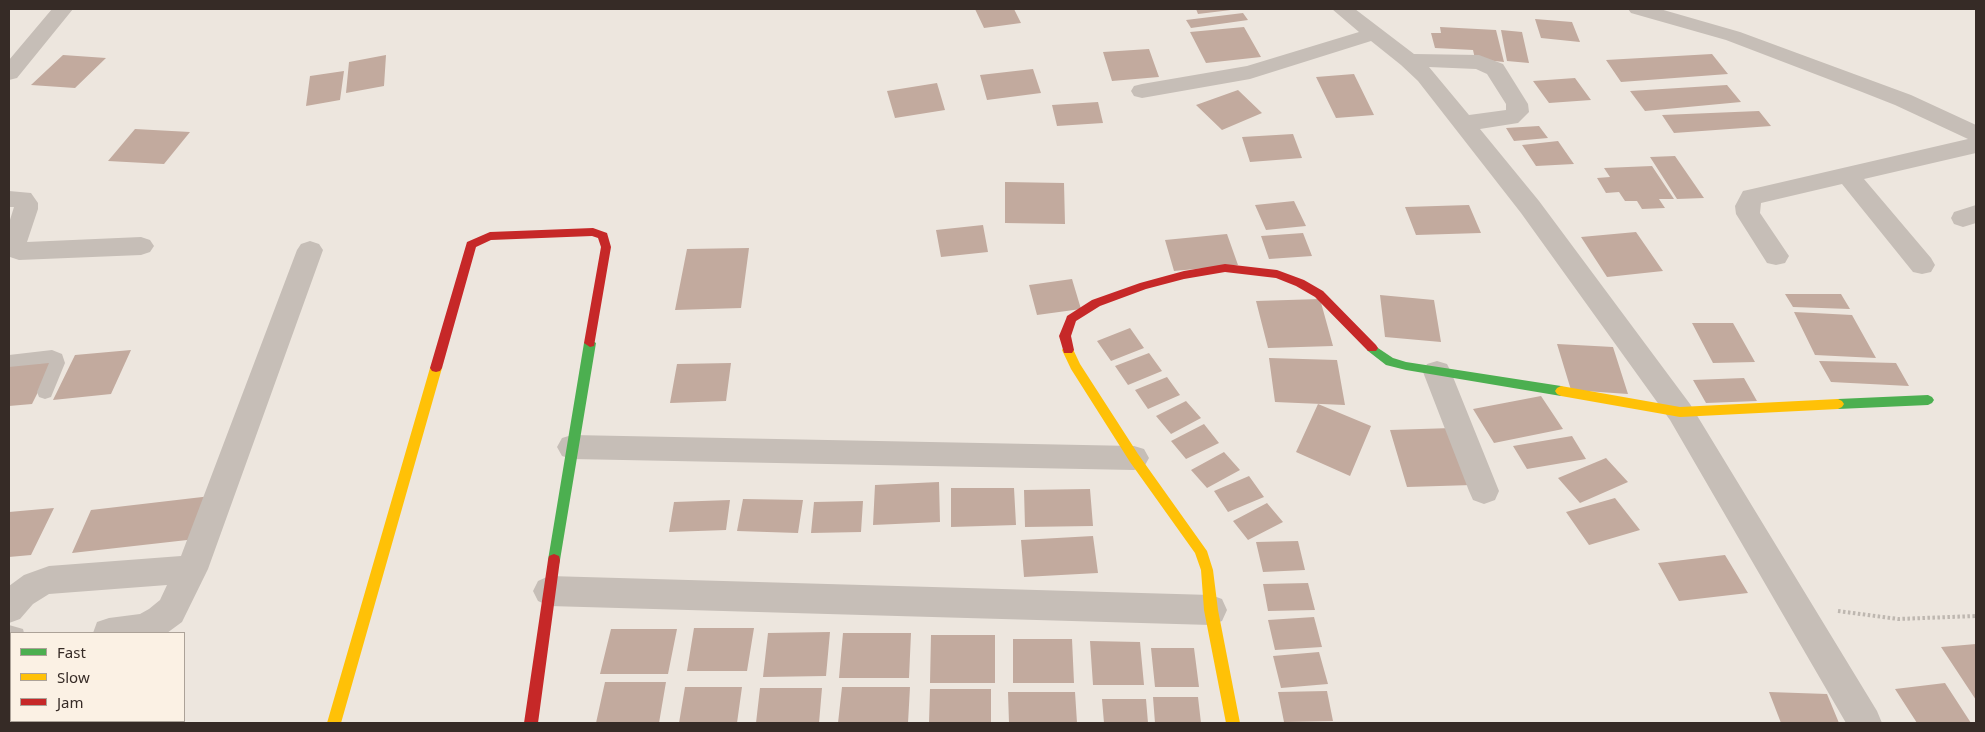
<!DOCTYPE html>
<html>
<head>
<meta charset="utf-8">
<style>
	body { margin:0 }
	#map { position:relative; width:1985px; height:732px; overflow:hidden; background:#ede6de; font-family:"Noto Sans",sans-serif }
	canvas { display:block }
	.frame { position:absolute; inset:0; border:10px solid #362b26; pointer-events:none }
	.legend { position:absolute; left:10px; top:632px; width:175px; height:90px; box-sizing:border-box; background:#fbf1e4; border:1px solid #aca298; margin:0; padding:6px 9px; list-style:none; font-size:15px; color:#362b26 }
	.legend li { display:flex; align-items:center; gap:10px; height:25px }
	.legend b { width:25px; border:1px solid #aca298 }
</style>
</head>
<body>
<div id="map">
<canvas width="1985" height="732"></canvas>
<div class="frame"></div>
<ul class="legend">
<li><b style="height:6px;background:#4caf50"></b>Fast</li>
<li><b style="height:6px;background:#ffc107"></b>Slow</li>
<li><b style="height:6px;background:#c62828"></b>Jam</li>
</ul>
</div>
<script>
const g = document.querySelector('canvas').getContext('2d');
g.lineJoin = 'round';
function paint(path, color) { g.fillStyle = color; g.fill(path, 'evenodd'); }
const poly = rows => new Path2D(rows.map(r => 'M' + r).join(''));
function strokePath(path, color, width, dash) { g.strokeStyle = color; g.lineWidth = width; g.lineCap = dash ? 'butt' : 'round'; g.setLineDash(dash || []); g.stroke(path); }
paint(poly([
	[975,9,1014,9,1021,23,984,28],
	[1196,9,1231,9,1231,10,1198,14],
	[1243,13,1248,20,1191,28,1186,20],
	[1535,19,1572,22,1580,42,1541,38],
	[1244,27,1261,57,1206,63,1190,32],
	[1440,27,1496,30,1504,62,1475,59,1473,50,1435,48,1431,33,1441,33],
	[1501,30,1522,32,1529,63,1507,61],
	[1149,49,1159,77,1112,81,1103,52],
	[1712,54,1728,74,1621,82,1606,60],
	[63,55,106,58,75,88,31,85],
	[386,55,384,86,346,93,349,62],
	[1033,69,1041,93,987,100,980,75],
	[344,71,340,100,306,106,310,76],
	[1354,74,1374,115,1336,118,1316,77],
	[1575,78,1591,100,1549,103,1533,81],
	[937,83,945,110,895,118,887,91],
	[1727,85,1741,102,1645,111,1630,91],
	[1238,90,1262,113,1222,130,1196,105],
	[1098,102,1103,123,1057,126,1052,105],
	[1759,111,1771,126,1674,133,1662,115],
	[1539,126,1548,138,1514,141,1506,128],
	[135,129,190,132,164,164,108,161],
	[1293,134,1302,158,1250,162,1242,137],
	[1558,141,1574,164,1536,166,1522,145],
	[1675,156,1704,198,1677,199,1650,157],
	[1652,166,1674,199,1659,199,1665,208,1642,209,1637,201,1625,201,1619,192,1606,193,1597,178,1610,177,1604,168],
	[1005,182,1064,183,1065,224,1005,223],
	[1294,201,1306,226,1266,230,1255,205],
	[1469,205,1481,233,1416,235,1405,207],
	[983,225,988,252,941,257,936,230],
	[1636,232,1663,271,1607,277,1581,237],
	[1303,233,1312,256,1269,259,1261,236],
	[1227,234,1238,265,1174,271,1165,240],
	[749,248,741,308,675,310,687,249],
	[1072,279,1081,309,1037,315,1029,285],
	[1785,294,1841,294,1850,309,1793,307],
	[1380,295,1434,300,1441,342,1385,337],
	[1320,299,1333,346,1268,348,1256,301],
	[1794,312,1852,315,1876,358,1815,355],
	[1692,323,1733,323,1755,362,1713,363],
	[1130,328,1144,348,1111,361,1097,341],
	[1557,344,1613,347,1628,394,1571,390],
	[131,350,111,394,53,400,75,355],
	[1149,353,1162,371,1128,385,1115,366],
	[1269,358,1337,360,1345,405,1275,402],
	[1819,361,1896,363,1909,386,1831,382],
	[53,362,32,404,9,406,9,366],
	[731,363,726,401,670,403,677,364],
	[1167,377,1180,395,1148,409,1135,390],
	[1744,378,1757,401,1706,403,1693,380],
	[1541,396,1563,429,1494,443,1473,409],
	[1186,401,1201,418,1171,434,1156,416],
	[1318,404,1371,426,1350,476,1296,452],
	[1204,424,1219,443,1186,459,1171,441],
	[1452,428,1472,485,1407,487,1390,430],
	[1572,436,1586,459,1527,469,1513,446],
	[1224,452,1240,470,1207,488,1191,470],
	[1606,458,1628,482,1580,503,1558,478],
	[1249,476,1264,497,1228,512,1214,491],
	[939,482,940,522,873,525,875,485],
	[951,488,1014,488,1016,525,951,527],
	[1090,489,1093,526,1025,527,1024,490],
	[211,496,196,539,72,553,91,510],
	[1615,498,1640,530,1589,545,1566,512],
	[743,499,803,500,798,533,737,531],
	[730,500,726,530,669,532,674,502],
	[863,501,861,532,811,533,814,502],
	[1267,503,1283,522,1248,540,1233,521],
	[54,508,31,555,9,557,9,512],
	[1093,536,1098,573,1024,577,1021,540],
	[1298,541,1305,570,1263,572,1256,542],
	[1725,555,1748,593,1679,601,1658,563],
	[1308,583,1315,610,1268,611,1263,584],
	[1314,617,1322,647,1275,650,1268,620],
	[694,628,754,628,747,671,687,671],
	[611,629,677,629,668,674,600,674],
	[830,632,826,676,763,677,768,633],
	[843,633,911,633,909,678,839,678],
	[931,635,995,635,995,683,930,683],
	[1013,639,1072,639,1074,683,1013,683],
	[1090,641,1140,642,1144,685,1093,685],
	[1976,644,1976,700,1941,647],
	[1151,648,1194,648,1199,687,1155,687],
	[1319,652,1328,684,1281,688,1273,656],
	[605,682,666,682,659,723,596,723],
	[1945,683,1971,723,1917,723,1895,689],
	[685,687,742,687,737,723,679,723],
	[842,687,910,687,908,723,838,723],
	[760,688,822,688,819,723,756,723],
	[930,689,991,689,991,723,929,723],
	[1327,691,1333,721,1284,722,1278,692],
	[1008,692,1075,692,1077,723,1009,723],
	[1769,692,1827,694,1839,723,1781,723],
	[1153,697,1198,697,1201,723,1155,723],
	[1102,699,1146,699,1148,723,1104,723]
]), '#c2aa9e');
strokePath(poly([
	[1838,611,1898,619,1976,616]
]), '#beb7b0', 4, [2.5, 2.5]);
paint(poly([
	[52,350,62,354,65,363,51,397,45,399,39,397,37,392,49,363,9,367,9,355,52,350]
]), '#c6beb7');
paint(poly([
	[52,9,73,9,17,78,9,80,9,60,52,9],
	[1332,9,1355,9,1414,54,1479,55,1503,64,1528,104,1529,112,1518,123,1480,129,1539,201,1690,404,1877,711,1882,723,1846,723,1670,420,1521,213,1418,81,1401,65,1371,41,1250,79,1142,98,1134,96,1131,91,1134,86,1142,84,1247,66,1359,32,1332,9],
	[1429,67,1476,69,1487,74,1506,104,1506,110,1469,115,1429,67],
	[1628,9,1660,9,1740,32,1911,95,1976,125,1976,153,1864,179,1931,258,1935,265,1931,272,1922,274,1913,272,1842,184,1761,203,1760,213,1789,256,1785,263,1776,265,1767,263,1736,214,1735,206,1743,191,1752,189,1968,139,1895,105,1862,92,1726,40,1631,13,1628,9],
	[9,191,31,193,38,203,38,209,27,242,141,237,150,240,154,246,150,252,141,255,19,260,10,257,9,223,14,207,9,207,9,191],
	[1976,205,1976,223,1963,227,1954,224,1951,218,1954,212,1976,205],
	[310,241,319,244,323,250,208,569,182,622,167,633,93,633,97,622,109,618,140,614,149,609,160,600,167,585,49,594,33,604,20,619,9,623,9,586,24,575,49,566,181,556,297,250,301,244,310,241],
	[1437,361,1447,364,1451,372,1499,491,1495,500,1484,504,1473,500,1469,491,1423,372,1427,364,1437,361],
	[572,435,1134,446,1144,449,1149,458,1144,467,1134,470,572,459,562,456,557,447,562,438,572,435],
	[549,576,1211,595,1222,599,1227,610,1222,621,1211,625,549,606,538,601,533,591,538,581,549,576],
	[9,625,23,629,24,633,11,633,11,655,9,655,9,625]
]), '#c6beb7');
paint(poly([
	[590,339,596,343,560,560,559,564,554,566,549,564,548,560,584,343,590,339],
	[1372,344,1393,358,1406,362,1561,386,1565,388,1567,391,1565,394,1561,396,1406,370,1386,365,1368,351,1366,348,1368,345,1372,344],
	[1928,395,1932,397,1934,400,1932,403,1928,405,1838,409,1834,407,1832,404,1834,401,1838,399,1928,395]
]), '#4caf50');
paint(poly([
	[1068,346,1072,347,1080,364,1138,454,1207,551,1213,570,1218,610,1240,723,1226,723,1204,610,1201,570,1195,553,1130,462,1071,369,1062,350,1064,347,1068,346],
	[436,364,440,365,442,368,341,723,327,723,430,368,432,365,436,364],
	[1561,386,1680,407,1838,399,1842,401,1844,404,1842,407,1838,409,1680,417,1561,396,1557,394,1555,391,1557,388,1561,386]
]), '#ffc107');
paint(poly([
	[593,228,607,233,611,247,594,346,590,347,584,343,601,247,598,238,592,236,491,240,476,247,442,368,440,371,436,372,432,371,430,368,467,242,490,232,593,228],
	[1225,264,1277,270,1304,280,1323,291,1376,345,1378,348,1376,351,1368,351,1315,297,1296,286,1276,278,1225,272,1184,279,1146,289,1100,306,1076,321,1071,336,1074,350,1072,353,1064,353,1059,336,1066,319,1067,316,1092,300,1140,283,1184,271,1225,264],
	[554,554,559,556,560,560,538,723,524,723,548,560,549,556,554,554]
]), '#c62828');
</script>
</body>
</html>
